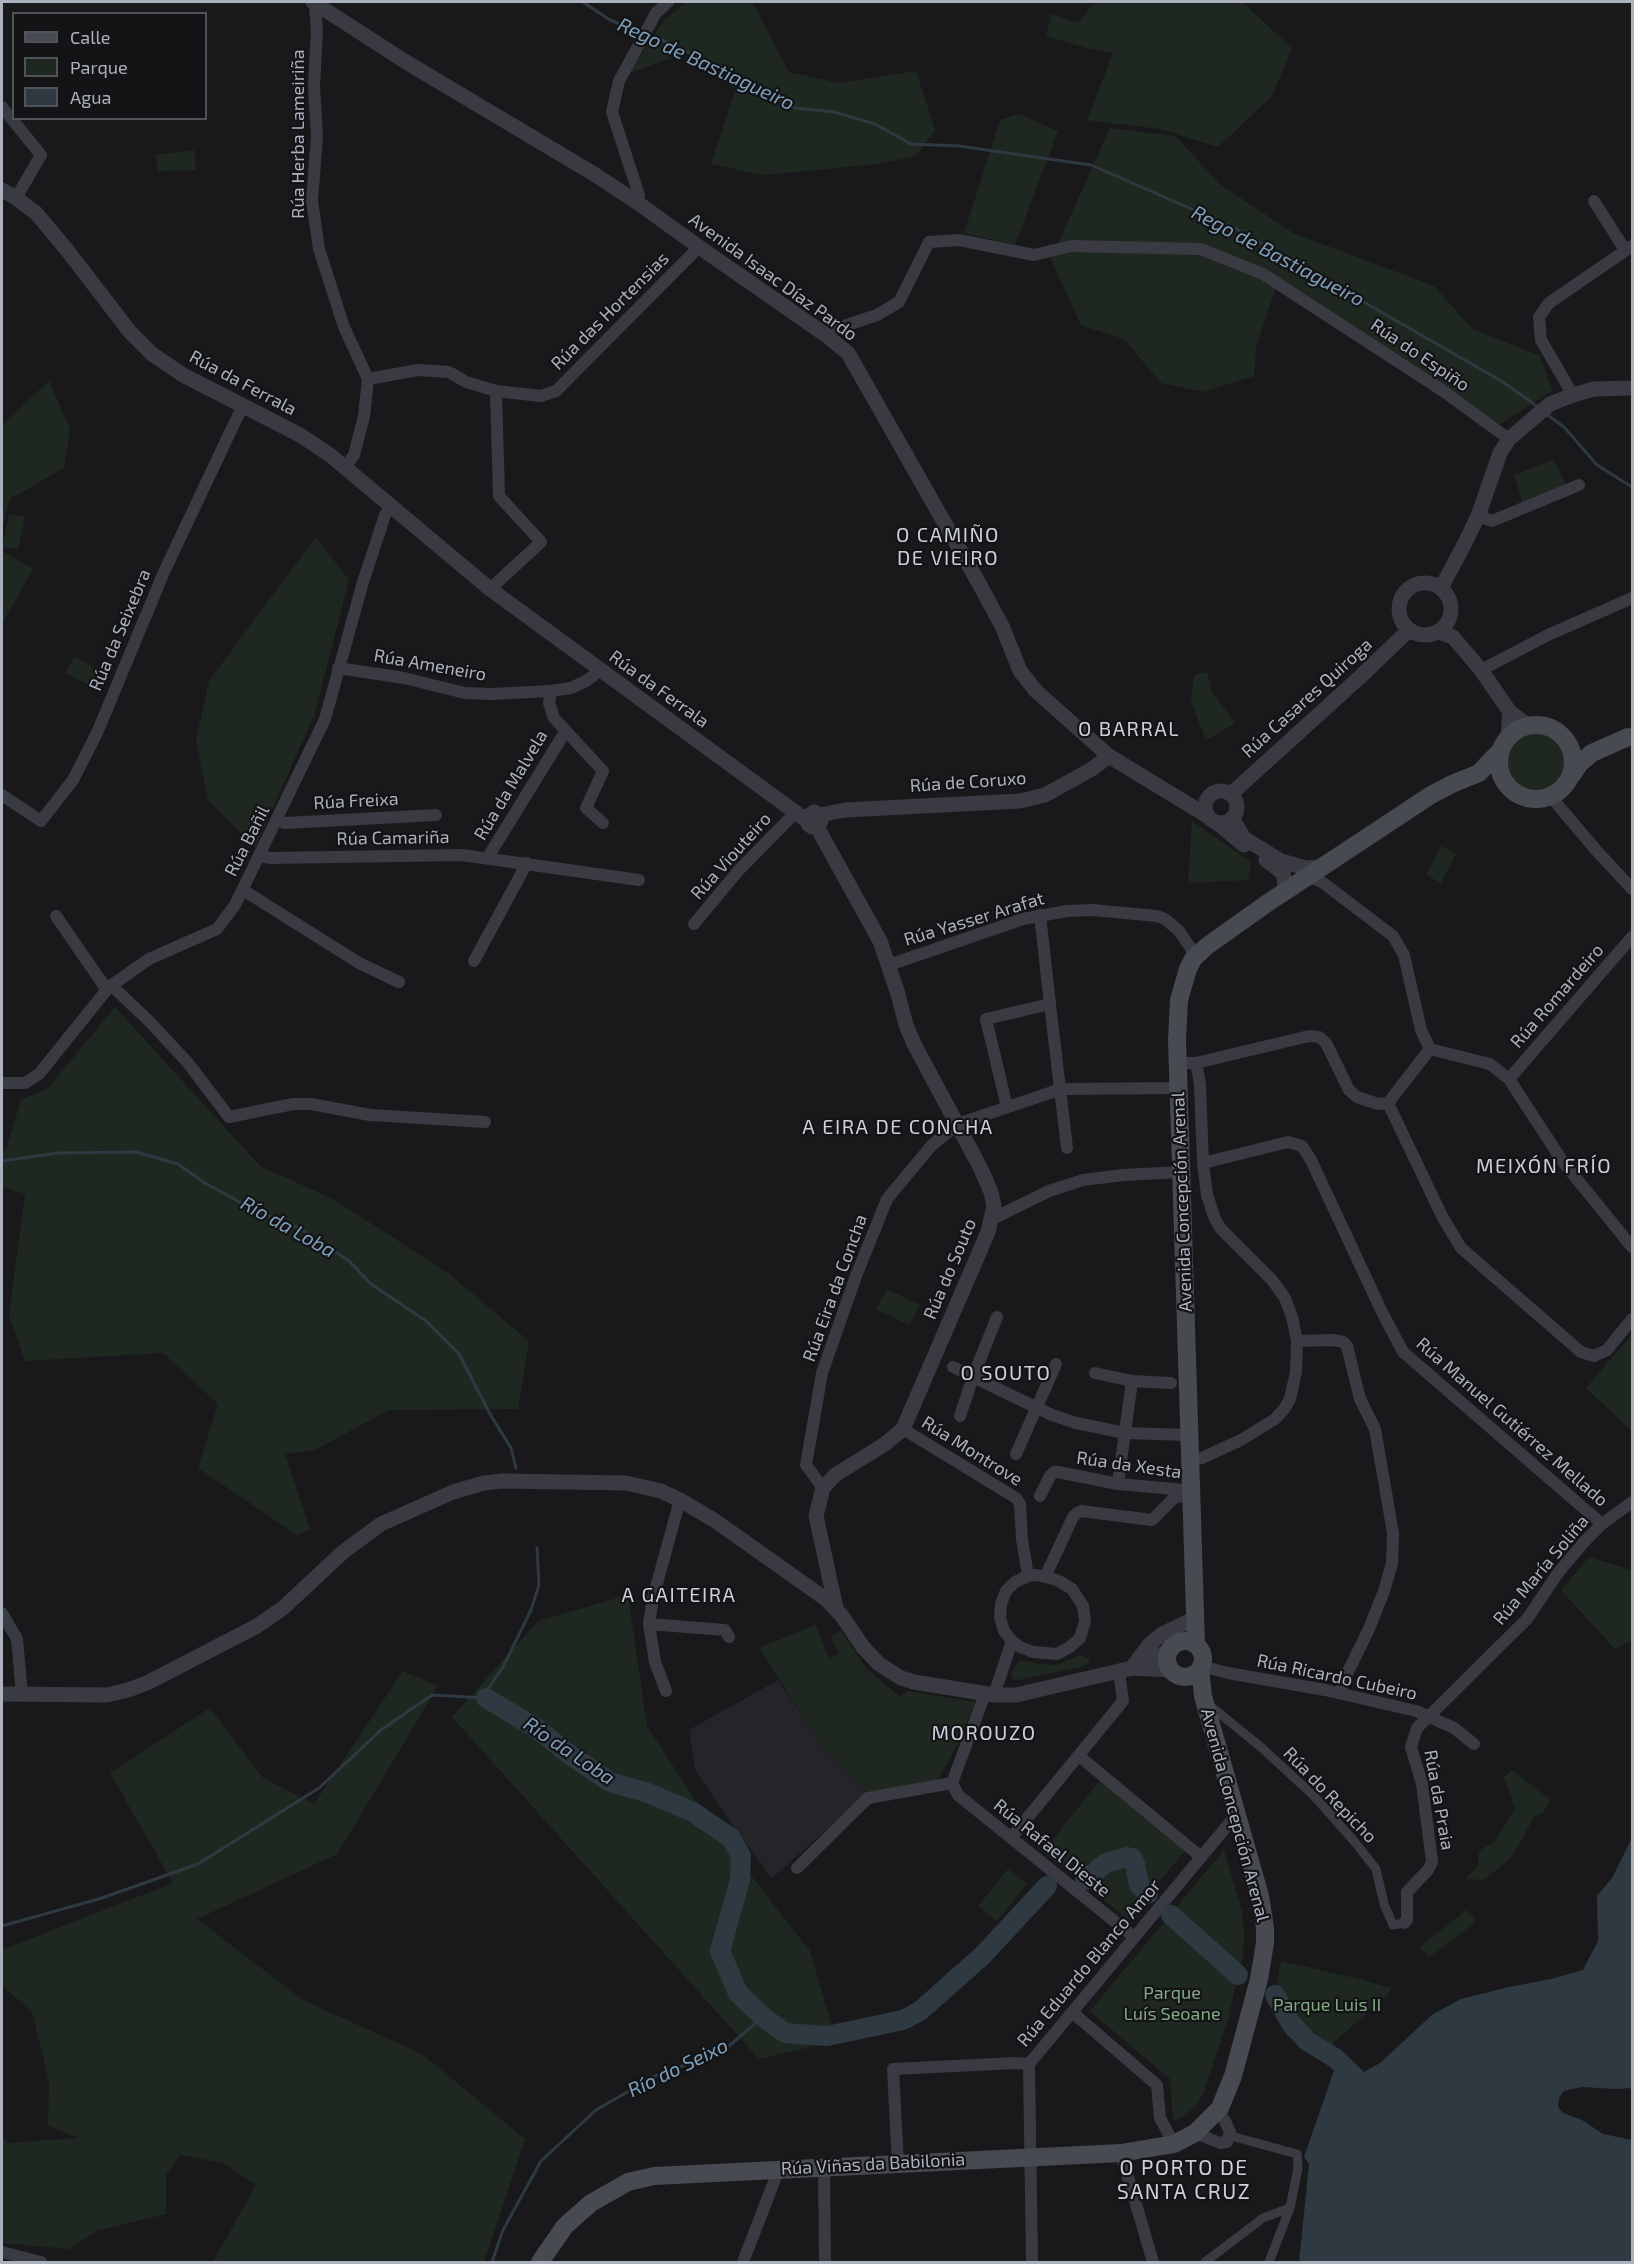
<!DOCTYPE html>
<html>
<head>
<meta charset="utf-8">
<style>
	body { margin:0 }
	#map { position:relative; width:1634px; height:2264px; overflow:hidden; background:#19191c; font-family:"Exo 2",sans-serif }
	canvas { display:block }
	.frame { position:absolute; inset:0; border:3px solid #abb1bd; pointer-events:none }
	.legend { position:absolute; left:12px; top:12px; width:195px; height:108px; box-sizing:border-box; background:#141417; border:2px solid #505359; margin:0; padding:8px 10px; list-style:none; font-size:18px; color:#abb1bd }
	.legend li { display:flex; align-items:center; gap:12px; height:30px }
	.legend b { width:30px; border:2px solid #505359 }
</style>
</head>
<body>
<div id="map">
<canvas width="1634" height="2264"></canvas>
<div class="frame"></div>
<ul class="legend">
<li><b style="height:8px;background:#484a52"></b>Calle</li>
<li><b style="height:16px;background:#1f2820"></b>Parque</li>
<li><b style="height:16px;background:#2e3942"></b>Agua</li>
</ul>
</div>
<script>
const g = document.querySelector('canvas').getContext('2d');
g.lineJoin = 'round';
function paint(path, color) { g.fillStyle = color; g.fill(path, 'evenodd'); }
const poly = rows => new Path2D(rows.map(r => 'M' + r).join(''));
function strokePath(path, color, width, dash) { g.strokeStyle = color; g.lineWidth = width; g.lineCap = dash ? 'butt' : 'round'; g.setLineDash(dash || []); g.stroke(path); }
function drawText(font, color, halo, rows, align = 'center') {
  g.font = font + ' "Exo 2",sans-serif'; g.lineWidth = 4.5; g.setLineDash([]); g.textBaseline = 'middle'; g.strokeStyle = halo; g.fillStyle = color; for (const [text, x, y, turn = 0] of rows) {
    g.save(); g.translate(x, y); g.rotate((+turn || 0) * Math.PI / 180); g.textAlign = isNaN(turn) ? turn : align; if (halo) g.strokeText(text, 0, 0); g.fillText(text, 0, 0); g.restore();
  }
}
paint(poly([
	[778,1680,819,1742,867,1794,772,1878,734,1827,695,1770,689,1730]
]), '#252529');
paint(poly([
	[687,2,752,2,789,72,839,83,916,71,935,130,916,156,879,164,764,175,711,164,735,90,691,51,629,73,664,20],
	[1099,2,1242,2,1292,48,1272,96,1218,147,1160,129,1087,120,1113,53,1086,48,1046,36,1051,14,1078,23,1092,5],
	[1019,114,1058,131,1015,245,964,233,1000,120],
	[1110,128,1175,136,1221,185,1293,233,1434,286,1472,329,1540,356,1552,391,1488,432,1402,366,1276,286,1256,348,1254,376,1203,392,1161,383,1124,339,1081,325,1051,259],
	[194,150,196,170,158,171,156,155],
	[49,381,70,429,64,468,10,499,2,527,2,425],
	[1553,460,1567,486,1523,503,1514,475],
	[9,514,25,517,18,549,2,547],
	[316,537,349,580,315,713,255,848,208,800,196,740,209,681],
	[2,551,33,569,2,624],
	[74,657,109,675,100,692,66,673],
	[1207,672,1212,692,1236,723,1206,740,1191,702,1194,675],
	'1505 763a31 31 0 1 1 62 0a31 31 0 1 1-62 0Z',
	[1192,821,1251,862,1248,880,1188,883],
	[1441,846,1456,854,1441,883,1426,875],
	[115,1007,260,1166,333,1199,448,1273,529,1341,518,1409,389,1410,315,1450,285,1454,310,1529,297,1535,198,1468,218,1404,163,1353,25,1361,9,1315,25,1194,2,1187,2,1150,6,1150,21,1100,48,1088],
	[887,1289,920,1305,909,1325,876,1309],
	[1632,1334,1632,1431,1586,1388],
	[1589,1557,1632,1570,1632,1641,1615,1649,1561,1590],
	[628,1595,647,1726,710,1823,810,1951,836,2041,759,2059,452,1717,538,1621],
	[816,1625,829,1658,839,1654,831,1636,841,1631,866,1668,900,1697,908,1691,975,1702,959,1742,939,1778,930,1785,867,1794,819,1742,759,1648],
	[1080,1655,1089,1659,1089,1663,1084,1666,1019,1680,1013,1679,1011,1673,1019,1660,1041,1664,1056,1665],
	[403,1671,438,1686,337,1854,197,1919,303,2000,422,2054,525,2139,484,2262,213,2262,256,2185,223,2163,180,2155,166,2175,166,2214,96,2231,70,2249,2,2243,2,2137,8,2143,79,2138,48,2126,49,2082,32,2011,2,1986,2,1950,173,1883,110,1773,210,1708,263,1778,314,1804],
	[1512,1770,1551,1800,1543,1812,1534,1817,1512,1857,1484,1880,1466,1879,1478,1865,1479,1851,1495,1841,1515,1809,1504,1777],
	[1100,1780,1185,1851,1128,1919,1043,1852],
	[1224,1850,1242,1911,1244,1934,1243,1955,1228,2019,1205,2089,1197,2105,1183,2117,1173,2121,1170,2079,1090,2011],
	[1008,1869,1027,1884,997,1921,978,1906],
	[1466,1910,1476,1919,1473,1924,1429,1957,1420,1947],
	[1281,1961,1355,1978,1391,1988,1389,1993,1331,2045,1317,2043,1275,1995]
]), '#1f2820');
paint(poly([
	[1632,1838,1632,2088,1615,2089,1582,2087,1564,2091,1559,2098,1558,2107,1563,2113,1582,2120,1603,2134,1632,2140,1632,2262,1299,2262,1309,2164,1304,2157,1337,2062,1355,2077,1380,2063,1433,2014,1461,1999,1509,1987,1551,1979,1583,1970,1598,1941,1597,1896,1612,1878],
	[1275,1995,1317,2043,1310,2048,1287,2035,1273,2003]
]), '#2e3942');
strokePath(poly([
	[583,2,610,20,642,33],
	[649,35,672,44,795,108,834,112,875,124,911,144,959,146,1091,165,1233,227,1503,382,1538,407],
	[1545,413,1564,427,1597,465,1632,487],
	[2,1161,58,1153,136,1152,178,1164,205,1183,254,1210,301,1229,349,1261,371,1284,426,1321,459,1354,490,1414,511,1448,516,1468],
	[2,1926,102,1898,198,1864,319,1788,381,1730,432,1695,486,1698,488,1689,503,1667,531,1610,539,1585,537,1548],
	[492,2262,503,2230,541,2161,596,2110,655,2076,723,2051,763,2017]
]), '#2e3942', 3);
strokePath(poly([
	[486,1698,536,1728,570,1755,610,1782,648,1793,693,1812,731,1838,741,1856,740,1880,720,1951,738,1993,763,2017,785,2033,827,2036,903,2020,920,2011,983,1955,1047,1886],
	[1085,1880,1106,1863,1127,1857,1132,1858,1135,1864,1139,1885,1148,1894],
	[1171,1915,1238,1975],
	[1275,1995,1290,2022,1307,2041,1335,2058,1355,2077]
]), '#2e3942', 20);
strokePath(poly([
	[1208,1704,1262,1748,1314,1796,1354,1841,1376,1869,1384,1904,1393,1925,1404,1923],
	[1231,2136,1297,2154,1298,2168,1290,2208,1269,2262],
	[1205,2262,1263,2218,1290,2208]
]), '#3a3b42', 9);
strokePath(poly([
	[315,4,317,32,314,86,317,136,312,201,319,249,344,327,368,379,364,416,354,455,345,467],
	[2,107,41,155,16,198],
	[1594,201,1625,250],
	[638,203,639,195,612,112,619,81,656,13,668,2],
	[823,333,877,315,899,302,929,242,959,240,1034,255,1071,246,1201,249,1263,274,1443,391,1509,439],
	[368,379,418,370,449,372,466,382,496,391,541,396,556,391,699,247],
	[1573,395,1541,340,1539,317,1549,303,1632,246],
	[1478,516,1492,521,1579,485],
	[490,589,541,542,499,496,496,391],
	[338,668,404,678,465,693,491,694,551,691],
	[599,669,594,675,586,681,571,688,551,691,549,703,554,718,603,771,586,808,603,823],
	[1481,670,1548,635,1632,598],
	[2,795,41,821,73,780,97,733,164,572,243,405],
	[1551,797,1596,850,1632,889],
	[278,821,285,823,436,815],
	[260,856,270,858,462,855,639,880],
	[488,857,565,732],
	[1308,876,1322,882,1393,936,1404,955,1421,1030,1430,1049],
	[243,890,359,963,399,982],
	[1040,915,1050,1004],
	[56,916,107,990],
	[694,924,739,870,796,812],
	[474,961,527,863],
	[889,965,1023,919,1067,911,1092,910,1157,916,1165,919,1179,931,1196,956],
	[111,985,149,1021,188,1063,229,1117,293,1104,311,1104,370,1115,485,1122],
	[1430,1049,1490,1064,1509,1079,1563,1162,1632,1247],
	[1178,1063,1196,1063,1309,1036,1319,1037,1326,1043,1349,1090,1357,1097,1378,1104,1388,1103,1442,1216,1461,1248,1581,1352,1594,1356,1607,1350,1632,1319],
	[1509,1079,1632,937],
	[2,1083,25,1083,39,1074,109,987,149,959,217,929,235,905,325,719,363,582,385,515,391,506],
	[1388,1103,1430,1049],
	[1007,1107,986,1019,1050,1004,1067,1148],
	[1203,1163,1288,1142,1302,1146,1311,1160,1382,1312,1403,1352,1602,1524],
	[992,1219,1049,1191,1083,1180,1123,1175,1182,1172],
	[997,1317,973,1377,1052,1415,1076,1423,1125,1433,1189,1435],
	[1297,1341,1333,1340,1343,1342,1347,1346,1360,1399,1375,1429,1393,1533,1392,1563,1384,1591,1369,1629,1343,1682,1340,1693],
	[953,1367,973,1377,960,1416],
	[1095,1373,1132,1381,1171,1383],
	[903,1429,1016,1498,1020,1504,1022,1539,1028,1576],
	[1016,1454,1056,1364],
	[1190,1459,1202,1458,1241,1440,1275,1419,1285,1408,1290,1399,1296,1372,1297,1341,1292,1317,1285,1298,1272,1280,1221,1229,1215,1219,1207,1195,1203,1163,1200,1084,1196,1063],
	[1118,1484,1132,1381],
	[823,1488,806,1465,822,1373,856,1276,887,1199,932,1145,958,1124,1061,1089,1179,1088],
	[1040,1496,1050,1476,1054,1472,1058,1472,1118,1484,1174,1489,1190,1492],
	[1037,1575,1057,1580,1072,1589,1083,1606,1085,1621,1080,1638,1070,1647,1057,1654,1033,1652,1020,1647,1012,1641,1004,1631,1000,1618,1001,1604,1006,1591,1015,1582,1028,1576,1037,1575],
	[1045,1577,1073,1517,1077,1513,1081,1511,1152,1520,1174,1498,1191,1493],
	[2,1613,17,1639,22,1694],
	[649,1624,725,1630,729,1637],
	[1201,1666,1228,1673,1325,1690,1416,1711,1454,1728,1474,1744],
	[666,1691,655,1662,649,1624,653,1598,680,1500],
	[994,1695,1012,1641],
	[1079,1756,1201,1857],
	[952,1783,958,1795,1134,1937],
	[952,1783,985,1694],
	[1011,1838,1123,1701,1119,1672],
	[797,1868,868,1798,952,1783],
	[1404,1923,1407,1920,1407,1892,1428,1870,1432,1862,1422,1784,1411,1747,1417,1728,1527,1619,1558,1573,1584,1542,1602,1524,1632,1502],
	[1072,2012,1157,2085,1160,2118,1174,2144],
	[1195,2133,1220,2143,1227,2142,1230,2132,1224,2119,1216,2112],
	[1121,2153,1153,2262],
	[898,2163,893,2069,1015,2063,1029,2064],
	[824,2166,825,2262],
	[2,2252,41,2262],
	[743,2262,779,2169],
	[1032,2262,1029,2064,1237,1814]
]), '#3a3b42', 12);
strokePath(poly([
	[313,2,406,62,594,174,638,203,699,247,823,333,848,353,981,587,1003,628,1020,671,1036,691,1109,756,1209,817],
	[2,190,16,198,36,213,67,250,130,332,152,354,183,375,300,435,330,455,490,589,806,820],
	'1399 609a26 26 0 1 1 52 0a26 26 0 1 1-52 0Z',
	[1441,588,1466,541,1478,516,1500,453,1509,439,1550,404,1573,395,1594,389,1632,388],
	[1439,632,1453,637,1481,670,1510,712,1528,725],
	[1508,737,1510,712],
	'1205 807a16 16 0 1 1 32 0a16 16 0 1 1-32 0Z',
	[1231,794,1360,677,1409,630],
	[820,815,821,821,817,827,812,827,808,824,807,817,814,812,820,815,845,810,1020,801,1045,795,1092,769,1109,756],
	[1232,818,1244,838,1281,861,1306,868,1321,867],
	[1216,822,1244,845],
	[817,827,880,941,898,994,906,1025,914,1044,980,1167,991,1192,994,1206,988,1232,903,1429,885,1444,835,1475,823,1488,816,1516,836,1608],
	[1266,860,1283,873,1285,883,1284,892],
	[1135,1666,1169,1651],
	[1132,1668,1149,1645,1162,1634,1187,1622],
	[2,1694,107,1695,128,1690,147,1683,257,1626,283,1608,343,1552,381,1524,453,1492,484,1483,502,1481,626,1483,661,1491,680,1500,714,1520,827,1600,842,1616,863,1647,879,1664,901,1678,914,1682,994,1695,1016,1695,1132,1668,1171,1670]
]), '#3a3b42', 15);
strokePath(poly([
	'1499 762a37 37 0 1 1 74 0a37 37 0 1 1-74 0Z',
	[1572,775,1580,763,1592,753,1628,737],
	'1167 1659a18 18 0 1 1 36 0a18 18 0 1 1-36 0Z',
	[1196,1645,1177,1040,1179,1000,1188,969,1193,959,1207,946,1269,902,1431,795,1452,784,1479,773,1499,752],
	[540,2262,565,2226,591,2203,628,2182,654,2176,1121,2153,1174,2144,1195,2133,1220,2108,1233,2076,1259,1979,1265,1943,1265,1928,1260,1896,1203,1696,1200,1669]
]), '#484a52', 18);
drawText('18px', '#abb1bd', '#141417', [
	["Rúa Herba Lameiriña",298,134,-90],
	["Avenida Isaac Díaz Pardo",773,277,36],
	["Rúa das Hortensias",610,311,-45],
	["Rúa do Espiño",1420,355,34],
	["Rúa da Ferrala",243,383,28],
	["Rúa da Seixebra",120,630,-67],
	["Rúa Ameneiro",430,665,10],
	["Rúa da Ferrala",659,689,36],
	["Rúa Casares Quiroga",1307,698,-42],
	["Rúa de Coruxo",968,782,-4],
	["Rúa da Malvela",511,785,-59],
	["Rúa Freixa",356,801,-3],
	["Rúa Camariña",393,838,-1],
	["Rúa Bañil",247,841,-63],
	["Rúa Viouteiro",731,856,-48],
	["Rúa Yasser Arafat",974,919,-17],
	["Rúa Romardeiro",1557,996,-49],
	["Avenida Concepción Arenal",1182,1202,-92],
	["Rúa do Souto",950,1269,-67],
	["Rúa Eira da Concha",835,1288,-70],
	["Rúa Manuel Gutiérrez Mellado",1512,1422,41],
	["Rúa Montrove",972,1451,32],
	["Rúa da Xesta",1129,1465,8],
	["Rúa María Soliña",1541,1570,-50],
	["Rúa Ricardo Cubeiro",1337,1677,12],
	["Rúa do Repicho",1330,1795,46],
	["Rúa da Praia",1439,1800,80],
	["Avenida Concepción Arenal",1235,1815,75],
	["Rúa Rafael Dieste",1052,1848,39],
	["Rúa Eduardo Blanco Amor",1089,1963,-50],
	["Rúa Viñas da Babilonia",873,2164,-3]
]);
drawText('18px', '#80a982', '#141417', [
	["Parque",1172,1993],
	["Luís Seoane",1172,2014],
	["Parque Luis II",1327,2005]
]);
drawText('italic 20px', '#7fa0bb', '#141417', [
	["Rego de Bastiagueiro",706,64,25],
	["Rego de Bastiagueiro",1278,256,28],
	["Río da Loba",288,1227,29],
	["Río da Loba",569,1751,34],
	["Río do Seixo",678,2068,-26]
]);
g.letterSpacing = '1.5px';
drawText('20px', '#ccd0d8', '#141417', [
	["O CAMIÑO",948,535],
	["DE VIEIRO",948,558],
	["O BARRAL",1129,729],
	["A EIRA DE CONCHA",898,1127],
	["MEIXÓN FRÍO",1544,1166],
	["O SOUTO",1006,1373],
	["A GAITEIRA",679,1595],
	["MOROUZO",984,1733]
]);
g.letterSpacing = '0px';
g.letterSpacing = '1.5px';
drawText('21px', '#ccd0d8', '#141417', [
	["O PORTO DE",1184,2168],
	["SANTA CRUZ",1184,2192]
]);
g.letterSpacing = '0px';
</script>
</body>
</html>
